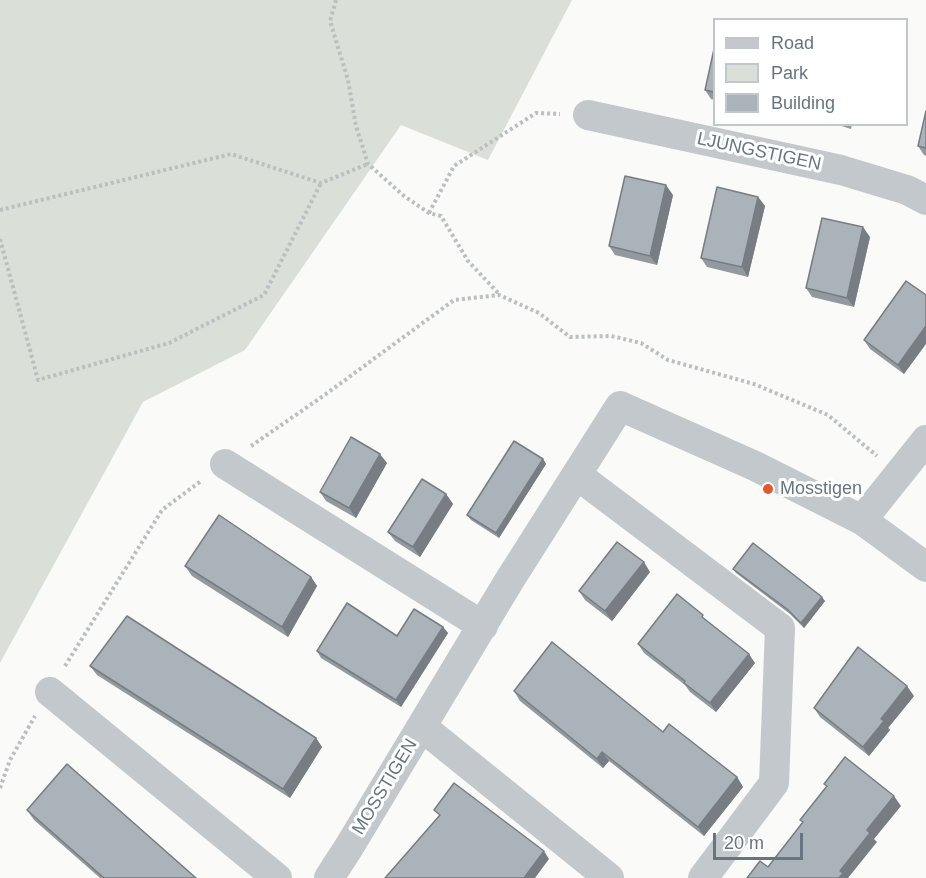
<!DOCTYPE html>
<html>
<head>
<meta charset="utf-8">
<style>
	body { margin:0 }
	#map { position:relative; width:926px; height:878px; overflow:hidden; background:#fafaf8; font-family:Arial,sans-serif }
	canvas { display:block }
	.legend { position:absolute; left:713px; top:18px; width:195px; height:108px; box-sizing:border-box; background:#fff; border:2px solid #c1c8cd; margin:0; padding:8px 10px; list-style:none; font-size:18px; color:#657683 }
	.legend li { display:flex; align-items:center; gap:12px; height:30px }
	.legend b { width:30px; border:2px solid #c1c8cd }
	.scale { position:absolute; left:713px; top:833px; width:90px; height:27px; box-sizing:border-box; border:3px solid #657683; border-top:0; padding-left:8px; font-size:18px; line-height:21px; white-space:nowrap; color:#657683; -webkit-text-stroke:4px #fff; paint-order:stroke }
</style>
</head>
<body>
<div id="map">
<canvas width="926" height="878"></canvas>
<ul class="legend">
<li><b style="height:8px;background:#c3c8cc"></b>Road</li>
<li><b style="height:16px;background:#dadfd7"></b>Park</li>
<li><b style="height:16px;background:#aab3b9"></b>Building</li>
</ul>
<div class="scale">20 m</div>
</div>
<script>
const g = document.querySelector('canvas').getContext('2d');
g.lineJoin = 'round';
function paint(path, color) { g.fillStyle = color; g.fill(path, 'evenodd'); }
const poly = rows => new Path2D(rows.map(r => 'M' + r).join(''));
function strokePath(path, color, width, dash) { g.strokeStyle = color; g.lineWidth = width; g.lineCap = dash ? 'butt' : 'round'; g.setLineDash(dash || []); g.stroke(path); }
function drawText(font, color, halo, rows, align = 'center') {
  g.font = font + ' Arial,sans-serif'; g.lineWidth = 6; g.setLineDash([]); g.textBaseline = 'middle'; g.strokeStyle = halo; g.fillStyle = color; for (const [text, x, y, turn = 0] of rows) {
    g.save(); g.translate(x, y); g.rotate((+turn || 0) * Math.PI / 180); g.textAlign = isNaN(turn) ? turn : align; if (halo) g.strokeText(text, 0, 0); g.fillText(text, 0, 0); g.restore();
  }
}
paint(poly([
	[0,0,572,0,488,160,401,125,245,350,143,402,0,663]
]), '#dadfd7');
strokePath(poly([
	[336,0,330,21,348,80,356,126,368,164,404,196,429,213,441,216,468,261,499,294],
	[0,210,231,154,321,183,368,164],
	[429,213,454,166,536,113,560,114],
	[0,239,38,380,169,343,264,295,321,183],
	[251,446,326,394,454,300,499,295,539,313,570,337,611,336,641,343,668,360,754,384,828,415,877,456],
	[65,666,162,510,201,481],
	[0,788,10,760,35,716]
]), '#bbbfc2', 4, [3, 3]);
strokePath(poly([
	[588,115,841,170,907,190,926,200],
	[225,464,483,626],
	[577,475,780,628,774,783,703,878],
	[862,520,926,440],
	[50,692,277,878],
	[422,727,609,878],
	[329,878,349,847,509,581,620,406,755,466,862,520,926,567]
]), '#c3c8cc', 30);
paint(poly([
	[714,49,714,100,711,99,705,90],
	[926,111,926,156,924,155,918,146],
	[835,124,852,124,851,129],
	[673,195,657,265,615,255,609,246],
	[758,197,765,206,748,277,707,267,701,258],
	[870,237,854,307,812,297,806,288],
	[926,295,904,374,870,349,864,340],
	[543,459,546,464,499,538,471,520,467,515],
	[387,463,356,518,326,501,320,492],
	[446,494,453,504,420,557,395,541,388,532],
	[185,566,311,577,317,586,288,637,192,576],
	[733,569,825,601,804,628,790,614,736,573],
	[650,572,612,621,585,600,579,591],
	[708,622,755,663,716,712,690,692,685,685,644,653,638,644],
	[443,627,448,633,401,707,321,658,317,651],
	[90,666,316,738,322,747,290,798,97,675],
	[514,691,663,732,737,777,743,787,704,836,609,761,603,768,520,701],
	[914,696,888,728,890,730,869,756,820,717,814,708],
	[27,810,196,878,100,878,34,820]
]), '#929a9f');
paint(poly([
	[666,185,673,195,657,265,650,256],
	[758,197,765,206,748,277,742,267],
	[863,227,870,237,854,307,847,298],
	[926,326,926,344,904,374,898,365],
	[380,454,387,463,356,518,349,508],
	[543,459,546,464,499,538,496,533],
	[446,494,453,504,420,557,413,547],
	[644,562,650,572,612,621,605,611],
	[311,577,317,586,288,637,282,627],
	[822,597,825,601,804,628,801,623],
	[443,627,448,633,401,707,396,700],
	[749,654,755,663,716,712,710,703],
	[907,686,914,696,888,728,890,730,869,756,863,747,881,719],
	[316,738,322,747,290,798,283,789],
	[602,752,609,761,603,768,597,759],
	[737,777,743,787,704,836,698,827],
	[894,796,901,806,874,839,877,842,848,878,839,878,840,871,867,830],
	[544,851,549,859,535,878,524,878]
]), '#777d82');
const building = poly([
	[714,49,714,92,705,90,714,49],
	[926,111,926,148,918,146,926,111],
	[625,176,666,185,650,256,609,246,625,176],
	[717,187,758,197,742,267,701,258,717,187],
	[822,218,863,227,847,298,806,288,822,218],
	[906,281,926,295,926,326,898,365,864,340,906,281],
	[351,437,380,454,349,508,320,492,351,437],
	[514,441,543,459,496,533,467,515,514,441],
	[422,479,446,494,413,547,388,532,422,479],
	[219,515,311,577,282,627,185,566,219,515],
	[617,542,644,562,605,611,579,591,617,542],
	[753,543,822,597,801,623,787,609,733,569,753,543],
	[677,594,703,615,702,617,749,654,710,703,684,683,685,681,638,644,677,594],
	[347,603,397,636,414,609,443,627,396,700,317,651,347,603],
	[127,616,316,738,283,789,90,666,127,616],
	[552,642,663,732,669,724,737,777,698,827,602,752,597,759,514,691,552,642],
	[858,647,907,686,881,719,884,721,863,747,814,708,858,647],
	[845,757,894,796,867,830,870,833,840,871,843,873,839,878,747,878,760,861,768,867,803,822,800,820,827,786,824,784,845,757],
	[67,764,196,878,104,878,27,810,67,764],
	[454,783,544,851,524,878,385,878,440,815,434,810,454,783]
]);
paint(building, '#aab3b9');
strokePath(building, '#777d82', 1.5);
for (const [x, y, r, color] of [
	[768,489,6,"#e4572e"]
]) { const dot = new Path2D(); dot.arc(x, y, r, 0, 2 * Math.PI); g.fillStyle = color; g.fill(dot); strokePath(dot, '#fff', 2); }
drawText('18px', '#657683', '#fff', [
	["LJUNGSTIGEN",759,152,12],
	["MOSSTIGEN",385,787,-59]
]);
drawText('18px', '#657683', '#fff', [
	["Mosstigen",780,489]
], 'left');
</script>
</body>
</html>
